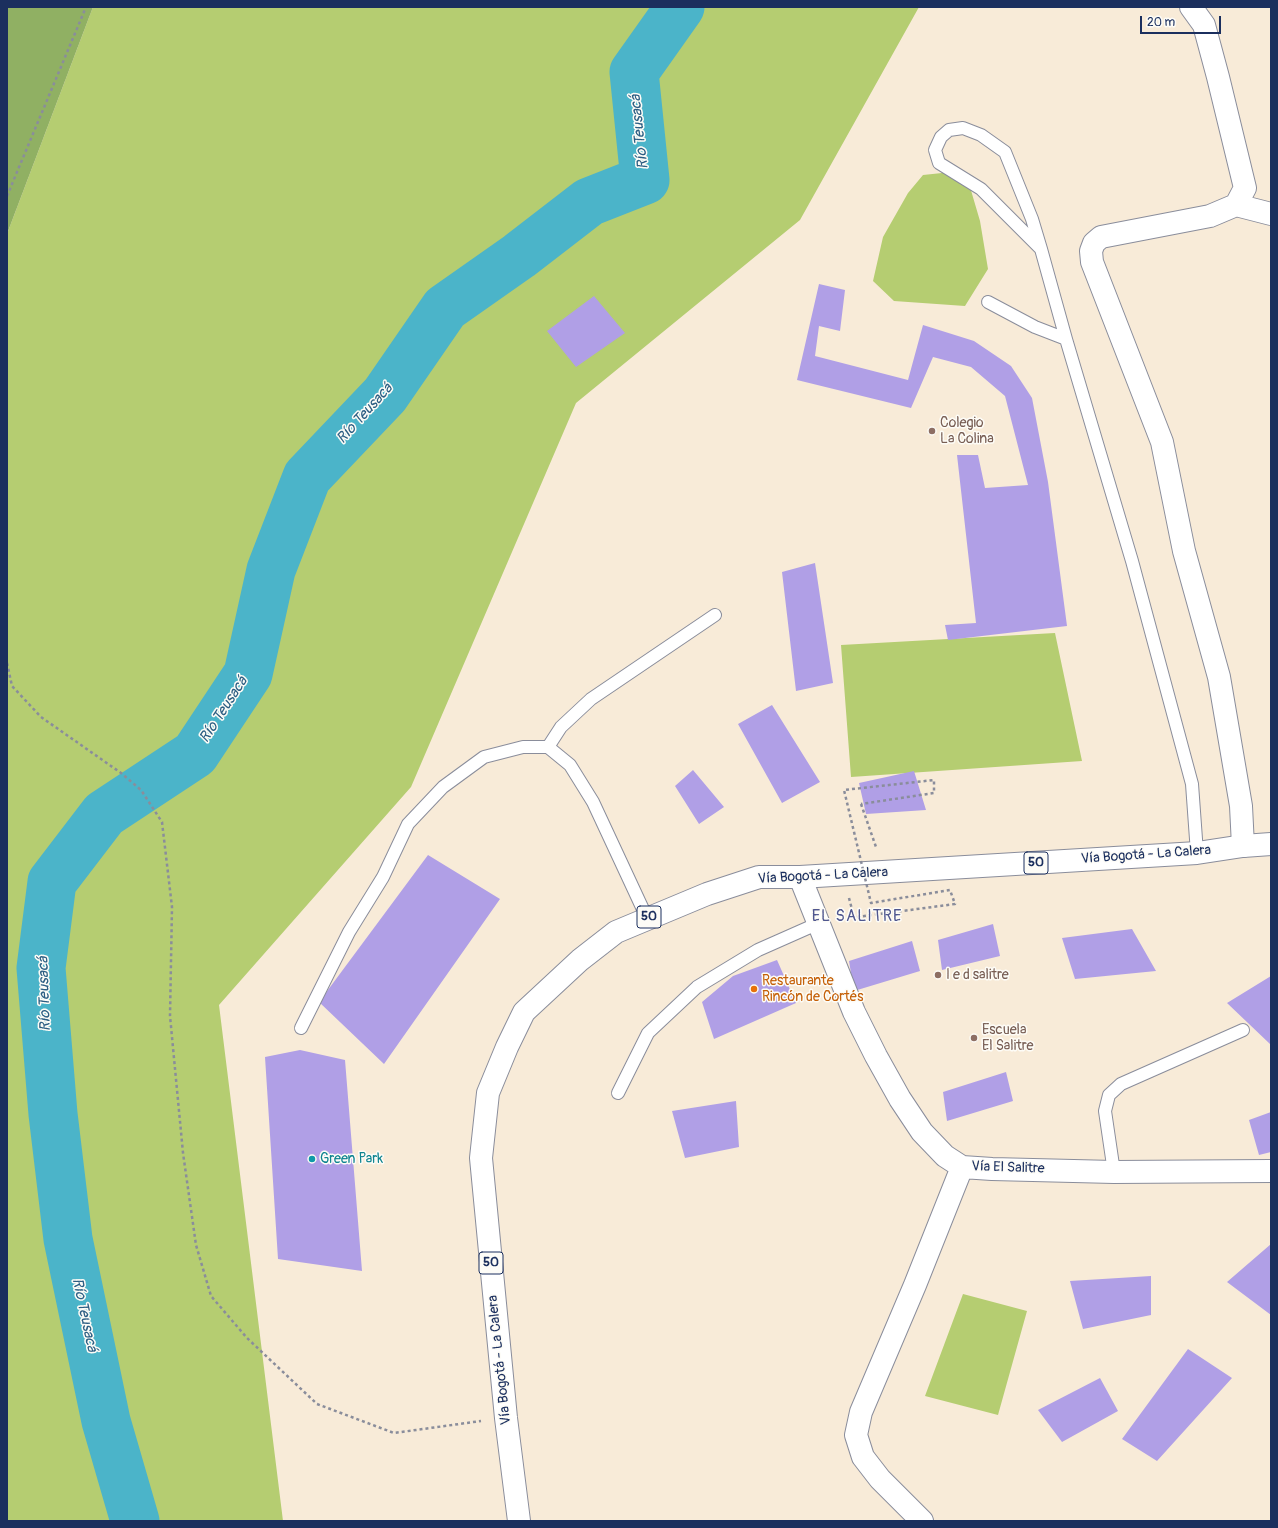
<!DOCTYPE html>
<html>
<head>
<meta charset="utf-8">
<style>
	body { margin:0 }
	#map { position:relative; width:1278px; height:1528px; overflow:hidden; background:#f8ebd8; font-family:Pangolin,sans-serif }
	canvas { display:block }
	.frame { position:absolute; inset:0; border:8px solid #1b2f5e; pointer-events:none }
	.scale { position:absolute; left:1140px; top:16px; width:81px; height:18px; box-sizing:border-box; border:2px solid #1b2f5e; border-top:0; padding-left:5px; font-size:12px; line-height:14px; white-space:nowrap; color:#1b2f5e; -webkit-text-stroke:3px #fdfcf7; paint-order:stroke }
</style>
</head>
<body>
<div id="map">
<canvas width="1278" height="1528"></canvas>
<div class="frame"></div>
<div class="scale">20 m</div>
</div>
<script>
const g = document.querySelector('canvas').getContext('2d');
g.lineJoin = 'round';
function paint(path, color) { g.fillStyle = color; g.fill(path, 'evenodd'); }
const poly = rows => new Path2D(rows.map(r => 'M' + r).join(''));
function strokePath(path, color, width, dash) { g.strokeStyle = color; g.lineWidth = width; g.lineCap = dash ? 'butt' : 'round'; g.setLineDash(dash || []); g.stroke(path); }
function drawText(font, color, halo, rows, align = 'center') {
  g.font = font + ' Pangolin,sans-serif'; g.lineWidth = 3; g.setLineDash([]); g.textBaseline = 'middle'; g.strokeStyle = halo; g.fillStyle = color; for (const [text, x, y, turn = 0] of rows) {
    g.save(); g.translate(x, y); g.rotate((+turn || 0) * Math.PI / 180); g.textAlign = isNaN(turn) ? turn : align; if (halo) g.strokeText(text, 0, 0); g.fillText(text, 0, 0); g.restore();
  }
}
paint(poly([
	[93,7,919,7,800,220,576,403,411,787,219,1005,283,1521,7,1521,7,234],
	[961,171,970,187,980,221,988,269,965,306,894,301,873,281,883,237,908,193,923,175],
	[1055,633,1082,761,851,777,841,645],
	[963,1294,1027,1311,998,1415,925,1396]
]), '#b5cd71');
paint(poly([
	[7,7,93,7,7,234]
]), '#90b063');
strokePath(poly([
	[135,1521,106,1421,68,1239,53,1114,41,968,52,882,104,814,195,754,248,674,271,570,307,477,385,395,445,308,519,256,589,202,645,180,634,72,680,7]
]), '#4bb4c9', 49);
paint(poly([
	[819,284,845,290,840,331,819,326,815,356,908,380,923,325,974,341,1011,366,1032,398,1048,482,1067,626,948,640,945,625,976,623,957,455,978,455,985,488,1028,485,1005,396,971,367,933,357,911,408,797,380],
	[594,296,625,333,576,367,547,331],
	[815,563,833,683,796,691,782,572],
	[772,705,820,782,782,803,738,724],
	[693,770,724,807,699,824,675,786],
	[914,771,926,810,866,814,859,783],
	[428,855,500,899,384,1064,319,1002],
	[993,924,1000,956,942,970,938,940],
	[1132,929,1156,971,1075,979,1062,938],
	[912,941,920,971,854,991,849,961],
	[777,960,796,1003,714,1039,702,1002,733,976],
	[1271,976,1271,1043,1270,1044,1227,1003],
	[300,1050,345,1060,362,1271,278,1259,265,1057],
	[1006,1072,1013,1101,947,1121,943,1092],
	[736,1101,739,1147,685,1158,672,1111],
	[1271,1112,1271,1152,1259,1155,1249,1120],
	[1271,1244,1271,1315,1227,1282],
	[1151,1276,1151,1315,1083,1329,1070,1281],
	[1188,1349,1232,1378,1157,1461,1122,1439],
	[1100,1378,1118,1411,1062,1442,1038,1410]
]), '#b09fe6');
const service = poly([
	[1041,249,981,189,939,163,935,150,941,137,949,130,963,128,981,135,1005,152,1032,219,1041,249,1066,339,1132,561,1192,784,1197,853],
	[988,302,1035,327,1066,339],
	[548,747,561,727,591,699,715,615],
	[301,1028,349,932,383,877,408,824,443,787,484,757,523,747,548,747,570,765,593,802,647,918],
	[618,1093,648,1033,697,987,758,950,819,923],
	[1114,1172,1105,1111,1109,1095,1121,1084,1243,1030]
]);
const minor = poly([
	[1191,7,1204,25,1218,77,1245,188,1236,205,1210,216,1101,237,1094,243,1091,251,1092,262,1162,442,1184,551,1219,677,1241,806,1243,846],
	[1236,205,1271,214],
	[800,877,854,1012,876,1056,900,1099,922,1132,945,1156,962,1167,992,1169,1114,1172,1271,1171],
	[922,1521,880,1479,863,1457,856,1435,861,1412,915,1285,962,1167]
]);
const primary = poly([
	[519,1521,506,1418,481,1158,488,1093,507,1047,524,1012,580,960,616,932,707,894,759,877,800,877,1197,853,1243,846,1271,844]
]);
strokePath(service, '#8a8d9b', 14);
strokePath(minor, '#8a8d9b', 24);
strokePath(primary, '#8a8d9b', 24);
strokePath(poly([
	[7,196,86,7],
	[7,663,12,686,41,717,121,773,141,790,162,822,172,907,170,1016,183,1153,196,1245,211,1296,247,1338,317,1404,394,1433,481,1421],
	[861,804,876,847],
	[849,898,854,917]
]), '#8a8d9b', 2.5, [3, 3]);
strokePath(service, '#fff', 12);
strokePath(minor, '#fff', 22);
strokePath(primary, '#fff', 22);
strokePath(poly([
	[857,917,955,904,950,890,871,903,844,790,934,780,934,793,861,804]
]), '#8a8d9b', 2.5, [3, 3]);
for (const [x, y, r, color] of [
	[932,431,4,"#8d6e63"],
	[938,975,4,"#8d6e63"],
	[754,989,4,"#e8710a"],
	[974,1038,4,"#8d6e63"],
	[312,1159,4,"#0f9aa8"]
]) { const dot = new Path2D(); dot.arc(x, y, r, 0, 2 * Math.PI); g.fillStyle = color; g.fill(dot); strokePath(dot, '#fdfcf7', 1.5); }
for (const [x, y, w] of [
	[1036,863,24],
	[649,917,24],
	[491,1263,24]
]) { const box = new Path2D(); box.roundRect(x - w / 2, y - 11, w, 22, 3); g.fillStyle = '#fdfcf7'; g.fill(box); strokePath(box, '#1b2f5e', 1); }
drawText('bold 13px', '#1b2f5e', null, [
	["50",1036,863],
	["50",649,917],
	["50",491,1263]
]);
drawText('14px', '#785e54', '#fdfcf7', [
	["Colegio",940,423],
	["La Colina",940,439],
	["I e d salitre",946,975],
	["Escuela",982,1030],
	["El Salitre",982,1046]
], 'left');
drawText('14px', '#1b2f5e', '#fdfcf7', [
	["Vía Bogotá - La Calera",1146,855,-4],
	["Vía Bogotá - La Calera",823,876,-3],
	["Vía El Salitre",1008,1168,2],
	["Vía Bogotá - La Calera",500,1360,-96]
]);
drawText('14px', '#c56008', '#fdfcf7', [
	["Restaurante",762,981],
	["Rincón de Cortés",762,997]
], 'left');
drawText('14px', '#0d838f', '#fdfcf7', [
	["Green Park",320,1159]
], 'left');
drawText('italic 15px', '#2c5e83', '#fdfcf7', [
	["Río Teusacá",640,132,-96],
	["Río Teusacá",365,414,-48],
	["Río Teusacá",224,710,-57],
	["Río Teusacá",45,994,-92],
	["Río Teusacá",84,1315,78]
]);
g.letterSpacing = '1px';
drawText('16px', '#4f568e', '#fdfcf7', [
	["EL SALITRE",857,917]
]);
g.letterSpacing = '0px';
</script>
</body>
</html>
